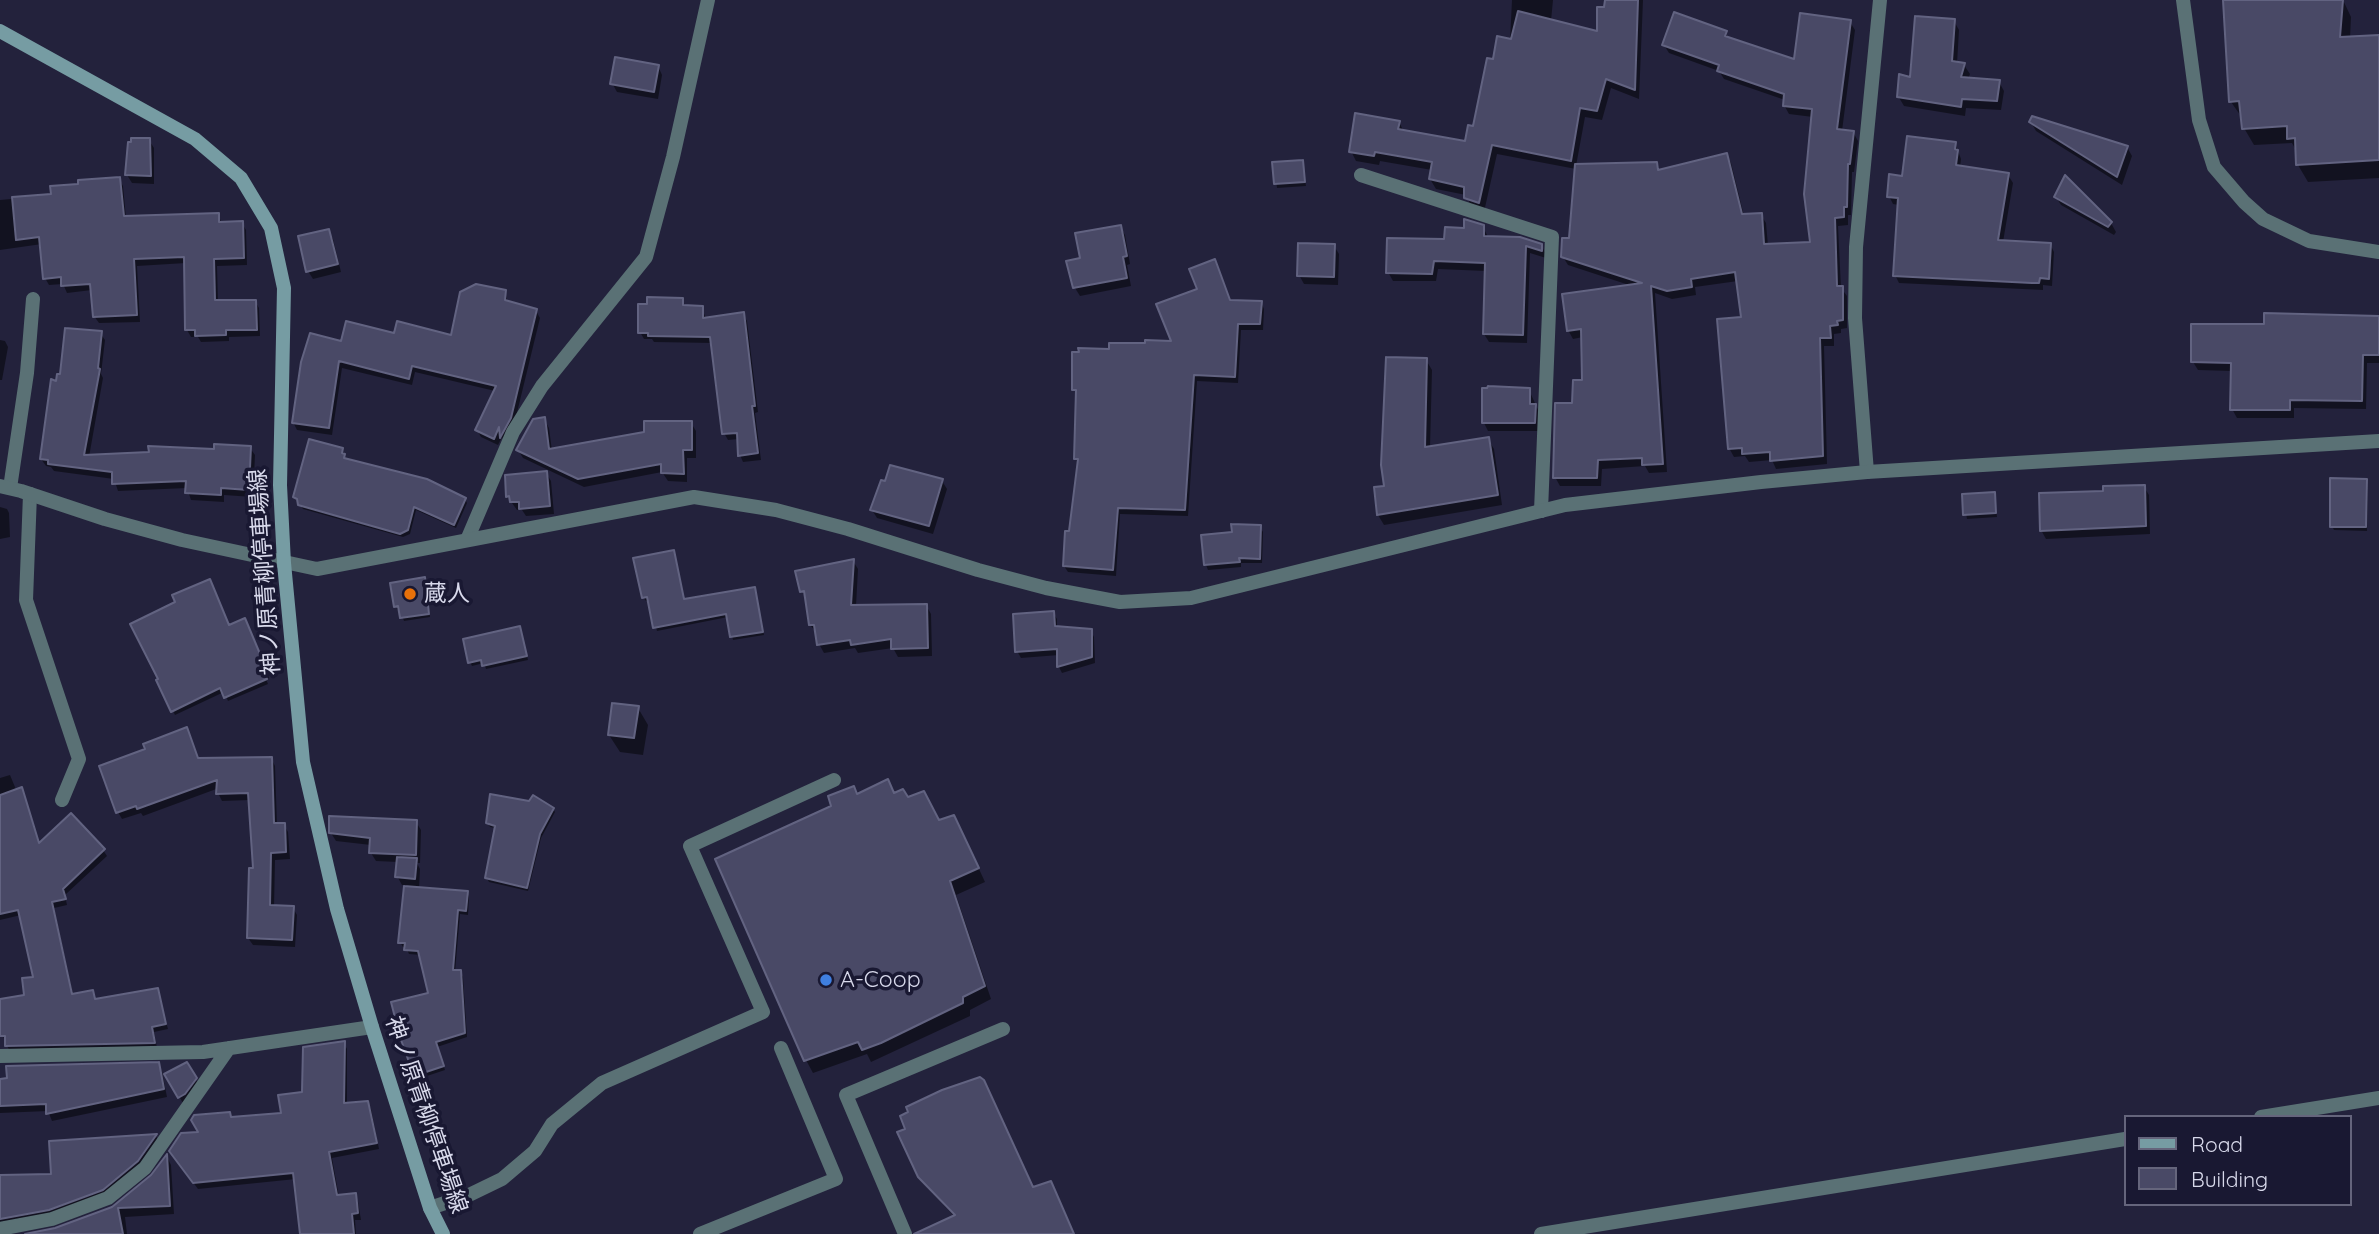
<!DOCTYPE html>
<html>
<head>
<meta charset="utf-8">
<style>
	body { margin:0 }
	#map { position:relative; width:2379px; height:1234px; overflow:hidden; background:#23223c; font-family:Quicksand,sans-serif }
	canvas { display:block }
	.legend { position:absolute; left:2124px; top:1115px; width:228px; height:91px; box-sizing:border-box; background:#191832; border:2px solid #65657c; margin:0; padding:9px 12px; list-style:none; font-size:21px; color:#d8d9eb }
	.legend li { display:flex; align-items:center; gap:14px; height:35px }
	.legend b { width:35px; border:2px solid #65657c }
</style>
</head>
<body>
<div id="map">
<canvas width="2379" height="1234"></canvas>
<ul class="legend">
<li><b style="height:9px;background:#769ca3"></b>Road</li>
<li><b style="height:19px;background:#494966"></b>Building</li>
</ul>
</div>
<script>
const g = document.querySelector('canvas').getContext('2d');
g.lineJoin = 'round';
function paint(path, color) { g.fillStyle = color; g.fill(path, 'evenodd'); }
const poly = rows => new Path2D(rows.map(r => 'M' + r).join(''));
function strokePath(path, color, width, dash) { g.strokeStyle = color; g.lineWidth = width; g.lineCap = dash ? 'butt' : 'round'; g.setLineDash(dash || []); g.stroke(path); }
function drawText(font, color, halo, rows, align = 'center') {
  g.font = font + ' Quicksand,"Noto Sans JP",sans-serif'; g.lineWidth = 7; g.setLineDash([]); g.textBaseline = 'middle'; g.strokeStyle = halo; g.fillStyle = color; for (const [text, x, y, turn = 0] of rows) {
    g.save(); g.translate(x, y); g.rotate((+turn || 0) * Math.PI / 180); g.textAlign = isNaN(turn) ? turn : align; if (halo) g.strokeText(text, 0, 0); g.fillText(text, 0, 0); g.restore();
  }
}
paint(poly([
	[1512,0,1553,0,1551,21,1598,33,1606,9,1606,0,1643,0,1639,99,1611,88,1602,120,1585,117,1576,166,1656,164,1660,171,1727,155,1731,163,1744,216,1761,215,1766,223,1768,246,1812,244,1813,117,1789,114,1784,105,1785,100,1724,79,1719,71,1669,53,1664,45,1725,33,1729,39,1795,61,1850,22,1855,30,1842,131,1853,132,1858,141,1854,172,1852,172,1851,215,1848,215,1848,225,1838,226,1841,288,1847,296,1847,328,1841,329,1841,333,1834,334,1834,346,1824,346,1827,464,1776,469,1772,460,1749,462,1745,456,1734,457,1729,448,1743,319,1738,281,1695,287,1696,295,1672,299,1655,293,1667,472,1649,473,1645,466,1602,469,1601,486,1560,486,1555,477,1574,404,1584,382,1583,337,1573,339,1568,330,1632,286,1568,265,1563,257,1571,240,1576,169,1497,154,1484,212,1472,208,1466,195,1436,189,1430,179,1432,170,1380,161,1379,165,1356,161,1351,151,1399,122,1404,132,1467,143,1474,128,1494,61,1510,41],
	[2224,0,2343,0,2351,17,2350,39,2379,37,2379,178,2308,182,2298,165,2297,152,2292,143,2254,145,2244,128,2243,119,2231,102],
	[1954,21,1959,30,1957,64,1964,65,1970,74,1968,79,1999,82,2004,91,2001,110,1966,108,1965,116,1904,106,1898,96],
	[658,66,662,75,658,99,617,92,612,83],
	[2031,122,2127,147,2132,156,2122,185,2036,131],
	[149,140,154,148,154,184,132,183,127,175],
	[1955,143,1961,159,1960,167,2008,175,2013,183,2003,242,2050,244,2054,252,2052,286,2043,285,2043,290,1899,283,1895,275,1899,205,1893,204,1889,196,1903,178],
	[1302,162,1306,186,1277,188,1274,164],
	[119,179,123,186,126,218,218,214,222,224,242,223,246,230,247,265,217,266,218,302,255,301,259,308,260,336,229,337,229,341,201,342,198,337,191,337,187,330,186,263,137,266,140,322,99,323,94,316,92,290,67,293,63,284,49,285,45,278,42,244,0,250,0,200,52,195],
	[2056,197,2111,223,2116,232,2114,235,2061,205],
	[1120,227,1125,235,1130,264,1127,265,1131,286,1080,296,1075,288,1082,259],
	[1483,227,1488,237,1541,245,1546,254,1546,258,1530,253,1527,343,1489,342,1484,334,1486,271,1438,269,1436,281,1393,281,1388,272,1466,229],
	[328,231,333,239,341,272,313,279,308,271],
	[1334,246,1339,254,1338,285,1304,284,1299,275],
	[1199,290,1231,302,1261,302,1264,309,1263,330,1241,330,1238,383,1197,381,1188,516,1120,514,1116,576,1068,572,1064,566,1079,465,1076,459,1078,396,1074,389,1110,350,1173,343],
	[505,292,508,303,536,311,540,318,514,425,505,443,502,437,498,445,481,437,477,430,495,391,415,372,412,385,342,368,332,435,297,430,293,422,343,343,396,336,452,337],
	[682,300,686,307,702,308,706,319,743,314,747,321,758,412,755,413,761,460,743,462,740,455,739,439,728,440,724,433,713,343,654,342,652,339,644,339,640,332],
	[2379,317,2379,363,2367,363,2366,409,2294,408,2294,418,2237,418,2232,409,2232,371,2198,370,2193,362,2265,326],
	[100,333,105,340,101,374,103,378,89,457,250,448,255,455,253,497,224,495,224,502,191,500,187,488,118,491,114,479,54,471,51,467,46,466,41,459,57,383],
	[0,340,5,341,8,347,2,380,0,380],
	[1426,360,1432,370,1430,448,1488,439,1494,449,1502,505,1384,525,1378,515,1376,489,1386,488],
	[1529,390,1540,414,1539,431,1488,431,1484,423],
	[544,419,549,428,552,451,691,423,696,431,696,458,687,458,687,482,668,481,662,472,584,487,523,458,518,450],
	[342,449,346,461,465,499,467,503,456,528,416,510,410,534,403,537,303,509,295,497],
	[546,473,551,481,554,514,526,516,522,510,517,510,507,496],
	[2366,480,2368,484,2367,531,2334,530,2332,526],
	[942,481,947,489,933,534,877,518,872,510],
	[2144,487,2149,495,2150,534,2046,539,2041,530,2105,493],
	[1994,494,1997,517,1967,519,1963,496],
	[0,507,7,509,9,513,10,537,0,539],
	[1260,527,1263,532,1262,563,1241,563,1241,567,1208,570,1206,565,1234,533],
	[674,552,685,601,754,589,764,635,733,640,728,617,657,631,649,600,646,601,643,597],
	[853,561,858,569,856,606,926,605,931,614,932,656,898,657,893,648,858,653,855,648,824,653,819,644,817,633,810,625,807,600,802,591],
	[424,579,430,617,404,621,400,610,398,610,396,607],
	[1053,613,1057,619,1057,628,1091,631,1094,637,1095,663,1062,673,1059,667,1059,655,1021,658,1017,651],
	[247,624,269,678,266,679,268,684,228,701,224,692,175,715,158,681,228,627],
	[521,632,528,660,486,669,484,663,472,666,470,662],
	[638,708,648,725,643,755,620,752,609,735],
	[186,729,199,760,271,758,275,766,277,825,284,825,288,832,290,859,275,860,274,907,293,908,297,915,295,947,253,945,248,938,255,870,250,800,222,801,218,793,219,788,143,816,141,813,122,819,118,812,147,750],
	[10,775,39,845,103,850,107,856,65,895,67,905,54,908,73,995,92,992,96,1001,157,990,168,1029,154,1032,157,1048,10,1051,7,1046,3,1036,0,1000,26,997,35,979,21,915,0,920,0,778],
	[888,782,895,794,907,800,939,822,954,817,961,830,985,882,956,895,991,999,970,1010,970,1016,871,1062,867,1054,813,1073,806,1060,857,795],
	[553,809,555,812,541,838,528,891,489,882,487,878,496,828,490,827,488,823],
	[416,822,421,830,420,863,417,863,420,869,419,889,467,892,469,897,468,915,460,914,455,972,460,972,463,977,467,1037,437,1047,445,1070,418,1079,416,1075,431,994,421,955,409,954,406,947,403,947,400,942,405,885,402,885,397,876,398,862,376,861,371,853,371,845,336,841,331,833],
	[344,1043,347,1049,347,1105,368,1103,371,1109,379,1149,332,1158,339,1197,355,1195,358,1202,361,1220,355,1220,356,1234,302,1234,296,1179,198,1189,175,1158,201,1134,229,1113,232,1119,283,1114,303,1094],
	[158,1064,162,1072,167,1097,52,1121,48,1111,0,1113,0,1081],
	[187,1064,200,1087,184,1105,167,1075],
	[156,1136,160,1144,108,1198,0,1230,0,1174,2,1177,53,1176,50,1142],
	[167,1157,171,1165,174,1214,125,1217,127,1234,105,1234,115,1207,153,1176],
	[920,1176,1033,1189,1074,1234,917,1234,955,1217,925,1185]
]), '#0007');
const building = poly([
	[1605,0,1638,0,1635,90,1606,79,1597,111,1580,108,1571,161,1492,145,1479,203,1464,198,1464,187,1429,179,1432,162,1375,152,1374,156,1349,152,1355,113,1400,121,1398,129,1465,141,1468,125,1473,126,1487,58,1493,59,1497,36,1511,39,1518,11,1597,31,1597,7,1604,7,1605,0],
	[2223,0,2343,0,2340,37,2379,35,2379,160,2296,165,2295,138,2287,139,2287,126,2242,129,2239,101,2229,102,2223,0],
	[1674,12,1727,31,1725,36,1794,59,1800,13,1851,20,1837,129,1854,131,1850,164,1848,164,1847,207,1844,207,1844,217,1835,218,1837,286,1843,286,1843,320,1837,321,1838,325,1830,326,1831,338,1820,338,1823,456,1770,461,1770,452,1742,454,1742,448,1728,449,1717,319,1741,317,1735,272,1691,279,1692,287,1667,291,1651,286,1663,464,1642,465,1642,458,1598,460,1597,478,1553,478,1555,403,1572,403,1573,380,1582,380,1581,329,1567,331,1562,294,1642,283,1561,257,1562,238,1569,238,1575,164,1657,162,1658,170,1727,153,1742,214,1762,213,1764,244,1810,242,1804,194,1812,109,1783,106,1784,94,1717,71,1719,65,1662,45,1674,12],
	[1915,16,1955,19,1952,61,1965,63,1961,77,2000,80,1997,101,1962,99,1961,107,1897,97,1899,74,1910,77,1915,16],
	[615,57,659,65,654,92,610,84,615,57],
	[2032,116,2128,146,2117,177,2029,122,2032,116],
	[1907,136,1956,142,1955,149,1958,150,1956,165,2009,173,1998,240,2051,243,2049,279,2040,278,2039,283,2032,283,1893,276,1898,198,1887,197,1889,174,1902,176,1907,136],
	[131,138,150,138,151,176,125,175,128,142,131,142,131,138],
	[1303,160,1305,182,1274,184,1272,162,1303,160],
	[2065,175,2112,222,2108,227,2054,197,2065,175],
	[120,177,124,216,219,213,219,222,243,221,244,258,214,259,215,300,256,300,257,330,226,330,226,335,195,336,195,330,185,330,184,257,134,259,137,315,93,317,90,284,61,286,61,277,43,279,39,237,16,240,12,197,51,194,50,186,78,184,78,180,120,177],
	[1464,219,1484,225,1484,236,1520,237,1542,244,1542,251,1526,246,1523,335,1483,334,1485,263,1434,261,1432,274,1386,273,1387,238,1444,239,1445,227,1464,228,1464,219],
	[1121,225,1127,256,1123,257,1127,278,1073,288,1066,261,1080,258,1075,233,1121,225],
	[329,229,338,264,306,272,298,236,329,229],
	[1298,243,1335,244,1334,277,1297,276,1298,243],
	[1215,259,1230,300,1262,301,1260,324,1238,324,1235,377,1194,375,1185,510,1118,508,1113,570,1063,566,1065,531,1069,531,1078,459,1074,459,1076,390,1072,390,1072,352,1079,352,1078,348,1109,349,1109,343,1145,343,1145,340,1171,341,1156,304,1197,289,1189,269,1215,259],
	[476,284,506,290,505,300,537,309,511,418,500,438,499,427,494,439,475,430,496,386,412,366,409,379,339,361,329,428,292,423,301,362,310,333,341,341,346,321,394,333,397,321,451,335,460,292,476,284],
	[647,297,683,298,683,305,703,306,703,318,744,312,755,406,752,406,758,453,738,456,737,433,722,434,710,337,648,336,648,333,638,333,638,304,647,304,647,297],
	[2264,313,2379,316,2379,355,2363,355,2362,401,2290,400,2290,410,2230,410,2231,363,2191,362,2191,324,2264,324,2264,313],
	[65,328,102,331,98,368,100,369,84,455,149,452,148,446,214,449,214,444,251,446,249,490,221,488,221,495,185,493,186,481,112,484,112,472,48,464,48,460,40,459,51,379,56,381,57,374,60,374,65,328],
	[1386,357,1427,358,1425,447,1489,437,1498,495,1377,515,1374,487,1384,486,1381,465,1386,357],
	[1488,386,1530,388,1530,404,1536,404,1535,423,1482,423,1482,388,1487,388,1488,386],
	[545,417,549,449,644,432,644,421,692,421,692,450,683,450,684,474,661,473,661,464,578,479,516,450,533,419,545,417],
	[309,439,343,448,342,453,345,454,344,458,427,479,466,498,454,525,414,507,408,530,400,534,298,505,297,499,293,497,309,439],
	[890,465,943,479,929,526,870,510,881,480,885,481,890,465],
	[547,471,550,506,519,509,519,502,510,502,509,496,506,497,505,475,547,471],
	[2330,478,2367,479,2366,527,2330,527,2330,478],
	[2145,485,2146,526,2040,531,2039,493,2103,491,2103,486,2145,485],
	[1995,492,1996,513,1963,515,1962,494,1995,492],
	[1231,524,1261,525,1260,559,1239,558,1240,562,1204,565,1201,535,1232,532,1231,524],
	[674,550,684,599,755,587,763,632,730,637,726,614,653,628,647,597,642,598,633,558,674,550],
	[854,559,851,605,927,604,928,648,891,649,891,639,851,645,850,640,817,645,814,625,809,625,804,591,800,592,795,571,854,559],
	[425,577,429,614,400,618,398,606,394,607,390,583,425,577],
	[210,579,229,625,245,618,268,673,265,675,267,679,224,698,220,688,171,712,156,680,158,679,130,624,175,602,172,595,210,579],
	[1054,611,1055,626,1092,629,1092,657,1057,667,1057,649,1015,652,1013,614,1054,611],
	[520,626,527,656,482,666,481,660,468,663,463,639,520,626],
	[612,703,639,706,634,738,608,735,612,703],
	[187,727,198,758,272,757,274,823,285,823,286,852,271,853,270,905,294,906,292,940,247,938,249,868,253,868,248,793,216,794,217,780,137,809,136,806,116,813,99,766,145,749,143,744,187,727],
	[888,779,894,793,903,789,908,797,924,791,939,820,954,815,979,868,950,881,985,986,963,997,963,1003,881,1043,862,1050,858,1042,804,1061,715,859,831,806,828,796,854,786,857,794,888,779],
	[22,787,39,843,71,813,105,849,63,889,66,899,52,902,72,994,93,990,95,999,158,988,166,1024,152,1027,155,1043,5,1046,5,1036,0,1036,0,999,24,995,22,978,33,977,18,910,0,914,0,795,22,787],
	[490,794,529,801,533,795,554,808,540,834,527,888,485,878,495,826,486,823,490,794],
	[329,816,417,820,416,855,369,853,370,838,329,833,329,816],
	[397,857,417,858,415,879,395,877,397,857],
	[404,886,468,891,466,911,458,910,453,970,461,970,465,1033,436,1042,444,1066,414,1076,400,1037,391,1002,428,993,418,951,404,950,405,943,398,943,404,886],
	[345,1041,344,1103,368,1101,377,1143,329,1152,337,1195,356,1193,358,1213,352,1214,354,1234,300,1234,293,1173,193,1183,169,1151,181,1133,198,1132,191,1120,194,1115,230,1112,231,1117,281,1113,278,1095,302,1092,303,1047,345,1041],
	[159,1062,164,1089,46,1114,46,1104,0,1106,0,1079,7,1078,6,1066,159,1062],
	[187,1062,197,1078,185,1094,178,1098,164,1074,187,1062],
	[980,1077,984,1080,1033,1187,1051,1181,1074,1234,914,1234,955,1215,918,1177,897,1132,905,1129,900,1116,908,1112,906,1107,942,1090,980,1077],
	[157,1134,138,1161,103,1190,49,1210,0,1219,0,1175,51,1174,49,1141,157,1134],
	[167,1154,170,1206,118,1208,123,1234,25,1234,55,1228,112,1207,151,1175,167,1154]
]);
paint(building, '#494966');
strokePath(building, '#626381', 2);
strokePath(poly([
	[430,1208,469,1195,502,1179,535,1151,552,1124,602,1083,763,1012,690,846,834,780],
	[700,1234,836,1179,781,1048],
	[905,1234,846,1095,1003,1029]
]), '#5a7175', 14);
strokePath(poly([
	[1361,175,1552,237,1541,511],
	[1867,472,1855,318,1856,247,1880,0],
	[10,488,27,373,33,299],
	[30,494,26,600,79,759,62,800],
	[467,540,513,432,542,386,646,257,673,157,708,0],
	[0,1056,203,1052,372,1027],
	[0,1229,52,1219,108,1198,145,1168,229,1048]
]), '#5a7175', 14);
strokePath(poly([
	[2183,0,2199,120,2214,167,2244,202,2263,219,2309,241,2379,252],
	[0,486,21,491,105,519,182,540,317,569,694,497,776,510,848,529,978,570,1046,588,1120,602,1191,598,1565,505,1761,482,1867,472,2379,441],
	[2261,1117,2379,1098],
	[1541,1234,2125,1139]
]), '#5a7175', 14);
strokePath(poly([
	[0,31,195,139,241,178,271,228,284,288,280,485,284,563,303,762,337,909,372,1027,430,1208,443,1234]
]), '#769ca3', 14);
for (const [x, y, r, color] of [
	[410,594,7,"#e8710a"],
	[826,980,7,"#3f7fe0"]
]) { const dot = new Path2D(); dot.arc(x, y, r, 0, 2 * Math.PI); g.fillStyle = color; g.fill(dot); strokePath(dot, '#191832', 2.5); }
drawText('23px', '#d8d9eb', '#191832', [
	["神ノ原青柳停車場線",265,572,-94],
	["神ノ原青柳停車場線",426,1115,71]
]);
drawText('23px', '#d8d9eb', '#191832', [
	["蔵人",424,594],
	["A-Coop",840,980]
], 'left');
</script>
</body>
</html>
